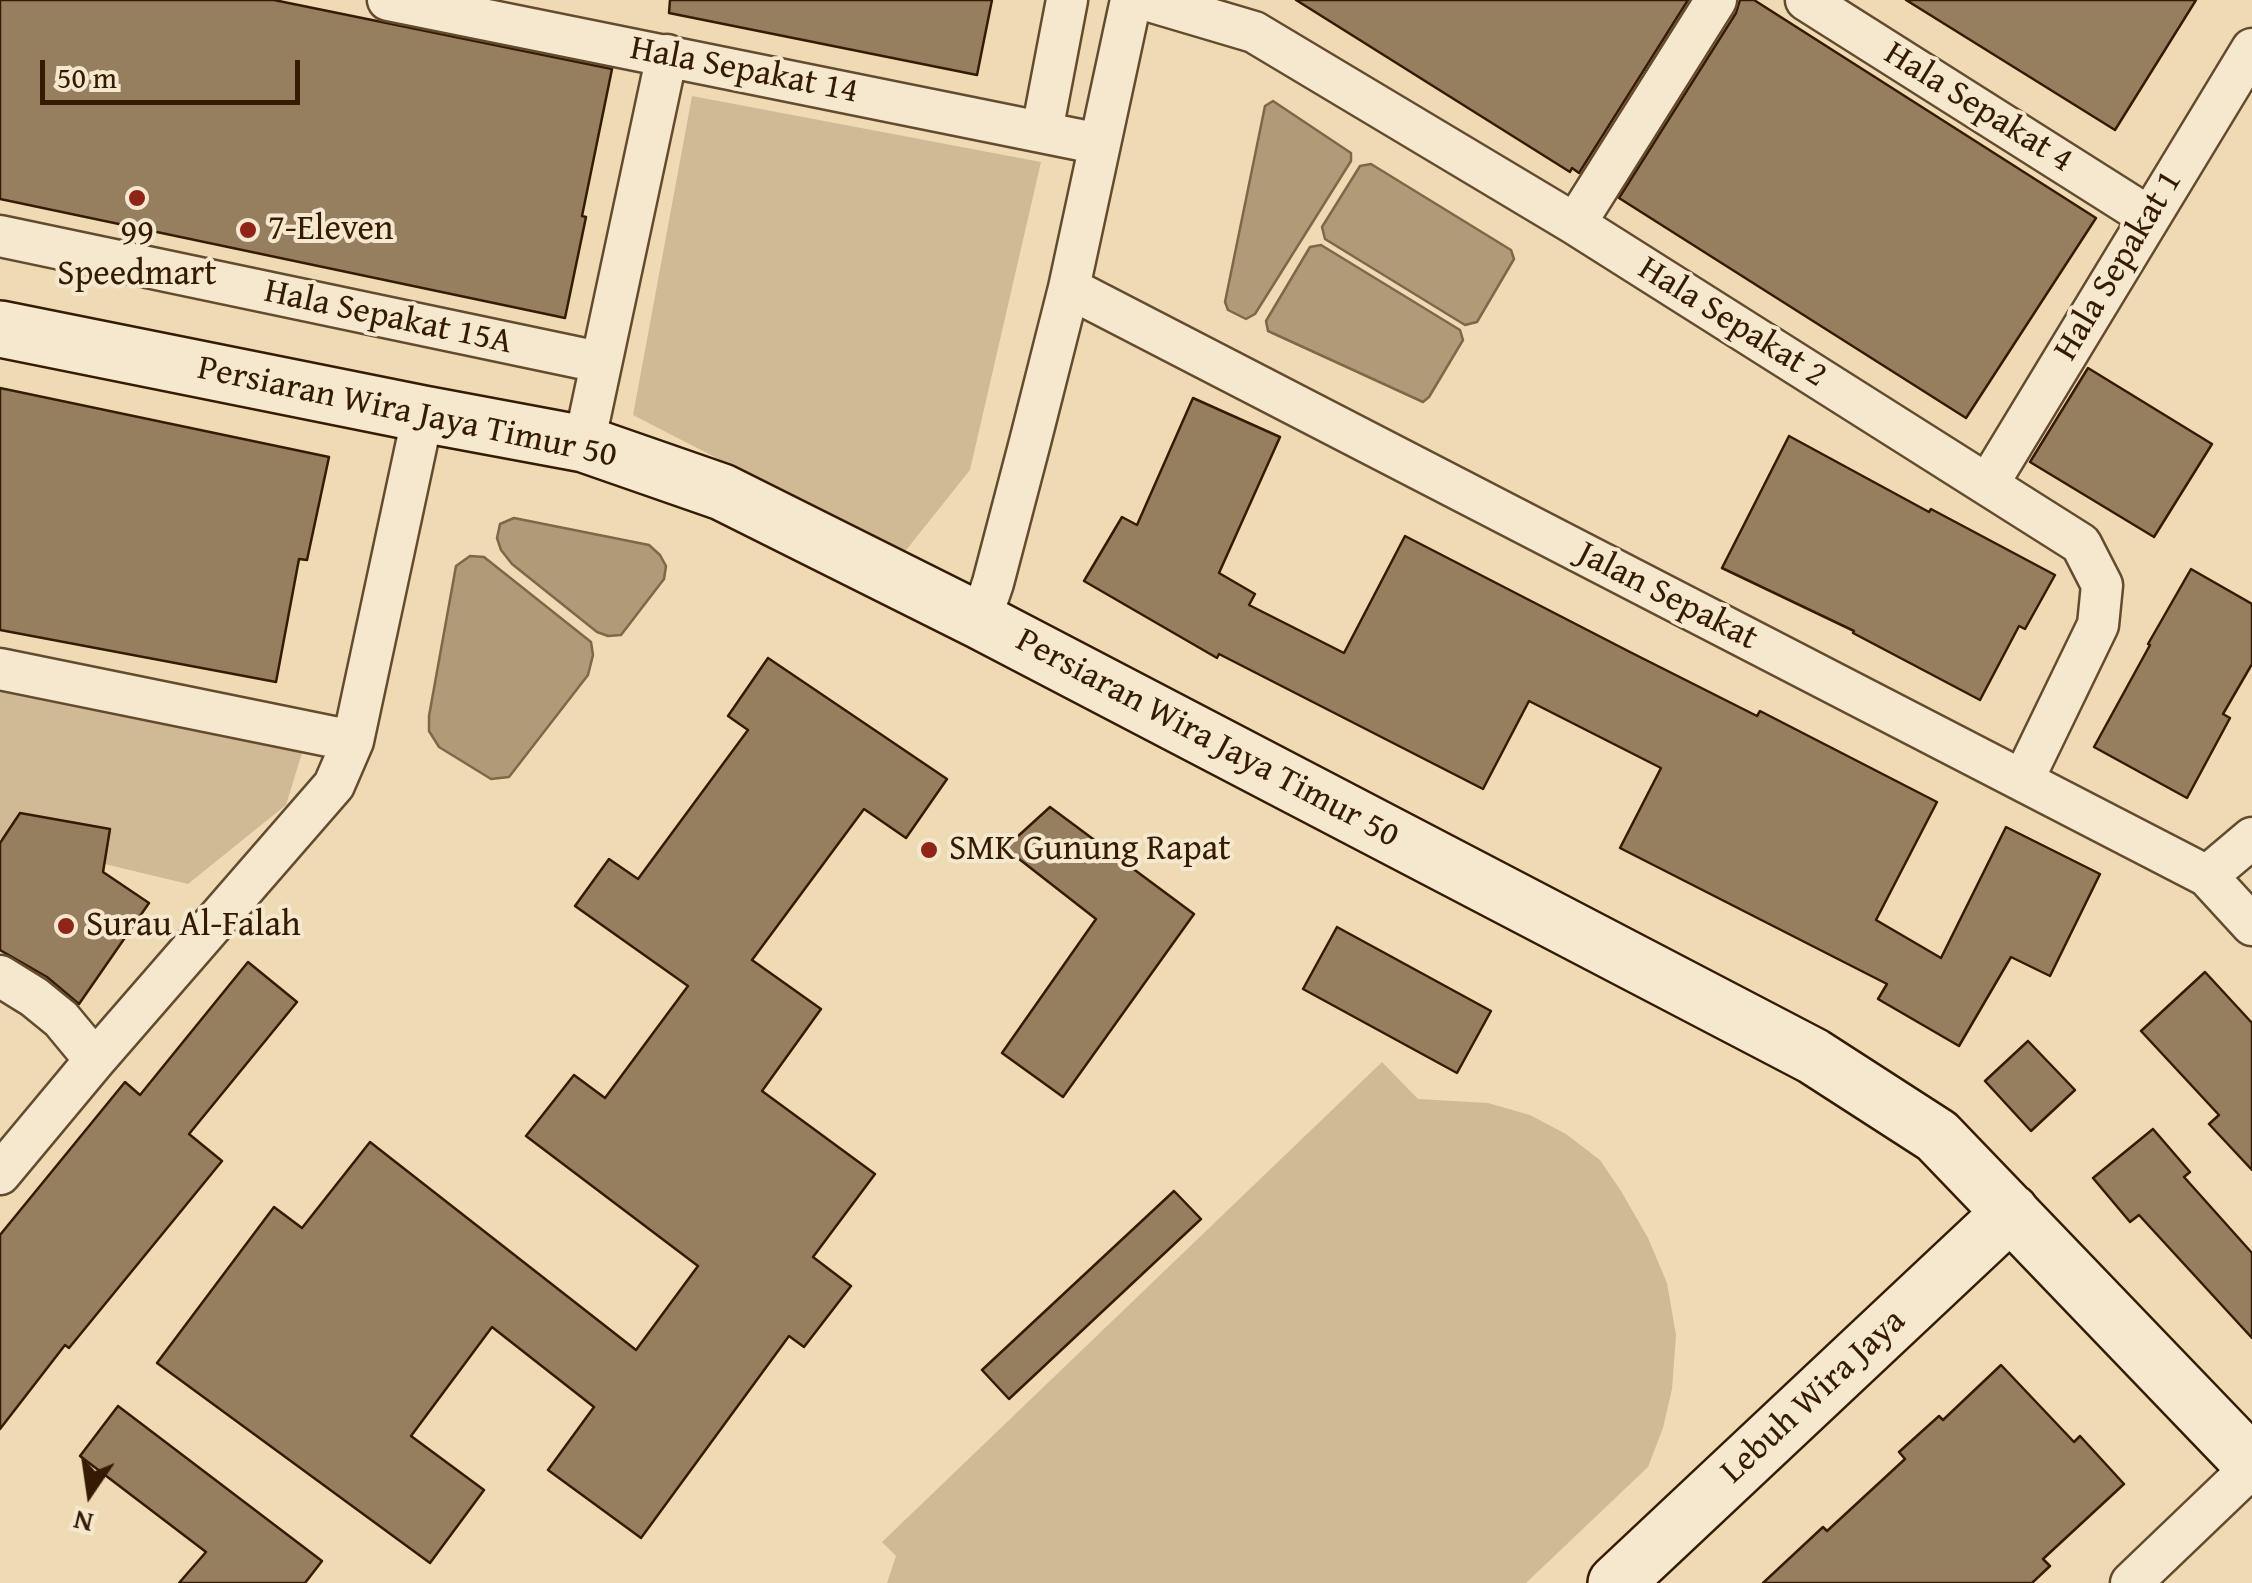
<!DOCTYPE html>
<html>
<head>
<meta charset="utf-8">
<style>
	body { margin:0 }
	#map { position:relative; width:2252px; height:1583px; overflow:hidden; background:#efdbb3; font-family:"Gentium Book Plus",serif }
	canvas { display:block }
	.north { position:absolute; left:40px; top:1443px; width:100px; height:100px; -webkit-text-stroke:8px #f5e8ce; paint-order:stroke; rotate:193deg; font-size:28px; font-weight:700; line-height:40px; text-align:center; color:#351b03 }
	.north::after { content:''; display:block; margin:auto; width:35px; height:45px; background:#351b03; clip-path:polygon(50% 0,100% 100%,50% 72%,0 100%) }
	.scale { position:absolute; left:40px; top:60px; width:260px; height:45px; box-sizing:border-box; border:5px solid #351b03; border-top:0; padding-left:12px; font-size:30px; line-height:35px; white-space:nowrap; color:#351b03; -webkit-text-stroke:8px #f5e8ce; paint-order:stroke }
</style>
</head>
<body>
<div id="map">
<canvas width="2252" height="1583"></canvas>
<div class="north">N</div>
<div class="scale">50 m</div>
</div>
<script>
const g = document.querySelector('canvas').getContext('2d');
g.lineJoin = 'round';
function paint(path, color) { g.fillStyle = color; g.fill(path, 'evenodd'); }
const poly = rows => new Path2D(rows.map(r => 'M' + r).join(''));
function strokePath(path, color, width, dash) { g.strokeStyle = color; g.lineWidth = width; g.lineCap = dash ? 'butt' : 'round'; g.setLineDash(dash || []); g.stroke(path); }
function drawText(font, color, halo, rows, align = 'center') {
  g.font = font + ' "Gentium Book Plus",serif'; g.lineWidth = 8; g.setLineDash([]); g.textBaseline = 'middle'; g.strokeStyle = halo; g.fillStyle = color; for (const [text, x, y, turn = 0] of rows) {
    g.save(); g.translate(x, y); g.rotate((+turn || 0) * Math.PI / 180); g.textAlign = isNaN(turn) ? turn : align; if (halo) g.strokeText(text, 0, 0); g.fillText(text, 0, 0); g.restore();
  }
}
paint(poly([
	[692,96,1041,162,970,470,903,554,633,415],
	[0,691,302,753,286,805,188,884,0,839],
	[1382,1062,1418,1099,1488,1103,1530,1115,1566,1134,1600,1160,1621,1191,1648,1238,1667,1283,1676,1335,1672,1389,1663,1428,1648,1467,1526,1583,887,1583,896,1556,882,1542]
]), '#cfba95');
const water = poly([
	[1273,101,1351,153,1351,161,1255,314,1246,319,1228,310,1225,302,1265,106,1273,101],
	[1371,164,1511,250,1514,259,1477,322,1465,325,1325,239,1322,227,1360,166,1371,164],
	[1321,245,1460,330,1463,340,1429,397,1423,402,1268,331,1266,321,1310,247,1321,245],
	[514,518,649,545,660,555,666,566,664,579,621,635,608,636,597,632,512,564,501,550,497,538,500,524,514,518],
	[470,556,484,557,591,642,593,655,588,675,509,777,491,779,439,747,429,731,429,716,456,566,470,556]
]);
paint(water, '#b09a77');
strokePath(water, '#7f6749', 2.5);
const building = poly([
	[0,0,274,0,612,69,582,216,586,217,565,318,0,199,0,0],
	[670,0,992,0,977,75,669,13,670,0],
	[1296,0,1688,0,1579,173,1572,168,1570,172,1296,0],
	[1740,0,1754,0,2096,218,1966,418,1619,198,1736,13,1740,0],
	[1906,0,2196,0,2115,130,1906,0],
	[2088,368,2212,444,2154,537,2030,462,2088,368],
	[0,388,329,457,307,560,299,559,276,682,0,630,0,388],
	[1193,398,1280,437,1219,573,1255,594,1249,605,1344,653,1405,536,1630,652,1757,716,1760,711,1937,802,1876,920,1941,958,2006,827,2100,874,2050,976,2011,957,1959,1046,1878,999,1887,984,1620,848,1661,768,1529,701,1483,789,1219,654,1217,658,1084,581,1122,517,1137,525,1193,398],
	[1789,436,1929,512,1931,509,2055,575,2025,629,2019,626,1980,700,1853,633,1854,631,1722,568,1789,436],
	[2191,569,2252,604,2252,664,2223,714,2230,718,2187,798,2094,747,2150,645,2148,644,2191,569],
	[768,658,947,779,906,838,864,809,752,960,821,1009,762,1091,875,1174,813,1257,851,1286,804,1347,789,1336,641,1538,548,1470,594,1407,492,1327,411,1436,484,1490,430,1563,157,1363,274,1207,302,1228,370,1142,636,1350,698,1266,526,1136,574,1075,605,1098,688,986,575,906,609,859,638,879,748,730,728,716,768,658],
	[1050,807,1194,914,1063,1097,1002,1053,1096,919,1005,848,1050,807],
	[20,813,110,829,103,872,149,903,79,1004,47,977,0,950,0,843,20,813],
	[1337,927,1491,1011,1457,1073,1303,989,1337,927],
	[248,962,297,1002,189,1134,222,1161,69,1348,65,1345,0,1429,0,1235,125,1082,140,1095,248,962],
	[2205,972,2252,1023,2252,1170,2209,1124,2219,1115,2141,1031,2205,972],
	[2028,1041,2075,1090,2031,1131,1985,1081,2028,1041],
	[2153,1129,2190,1172,2184,1177,2252,1253,2252,1338,2139,1215,2130,1222,2093,1178,2153,1129],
	[1174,1191,1201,1219,1009,1399,982,1370,1174,1191],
	[2001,1365,2074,1442,2080,1436,2124,1484,2043,1559,2050,1566,2032,1583,1763,1583,1823,1527,1827,1531,1905,1459,1899,1452,1939,1416,1943,1420,2001,1365],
	[118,1406,322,1561,305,1583,179,1583,206,1552,80,1456,118,1406]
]);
paint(building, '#967f5f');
strokePath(building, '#351b03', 2.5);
const street = poly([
	[388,0,1100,144],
	[1146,0,1254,32,1575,224,2081,544,2102,585,2098,625,2023,780],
	[1806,0,2149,217],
	[1042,131,1067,0],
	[1575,224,1716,0],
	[0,236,599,362],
	[1069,288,2207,876,2252,925],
	[584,444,667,55],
	[1988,484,2252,49],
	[980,621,993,583,1030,442,1069,288,1131,0],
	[0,669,353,741],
	[2207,876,2252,838],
	[0,976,34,997,61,1019,95,1060],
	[0,1174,95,1060,334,785,353,741,423,414],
	[2131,1583,2252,1467]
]);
const secondary = poly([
	[0,329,423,414,584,444,722,492,980,621,1813,1056,1937,1136,2252,1464],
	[1616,1583,2011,1212]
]);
strokePath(street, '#644b2f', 45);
strokePath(secondary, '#351b03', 60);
strokePath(street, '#f5e8ce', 40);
strokePath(secondary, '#f5e8ce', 55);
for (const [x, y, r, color] of [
	[137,198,10,"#8f2418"],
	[248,230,10,"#8f2418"],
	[929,850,10,"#8f2418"],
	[66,926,10,"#8f2418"]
]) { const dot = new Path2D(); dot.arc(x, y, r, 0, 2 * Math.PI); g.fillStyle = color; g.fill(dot); strokePath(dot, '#f5e8ce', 4); }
drawText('35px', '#351b03', '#f5e8ce', [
	["Hala Sepakat 14",744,71,11],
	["Hala Sepakat 4",1978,108,32],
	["Hala Sepakat 1",2119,266,-59],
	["Hala Sepakat 15A",388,318,12],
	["Hala Sepakat 2",1732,323,32],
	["Persiaran Wira Jaya Timur 50",407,413,12],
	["Jalan Sepakat",1667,597,27],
	["Persiaran Wira Jaya Timur 50",1207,739,28],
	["Lebuh Wira Jaya",1814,1397,-43]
]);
drawText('35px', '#351b03', '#f5e8ce', [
	["7-Eleven",268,230],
	["99",137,235,"center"],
	["Speedmart",137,275,"center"],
	["SMK Gunung Rapat",949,850],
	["Surau Al-Falah",86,926]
], 'left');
</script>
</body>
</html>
